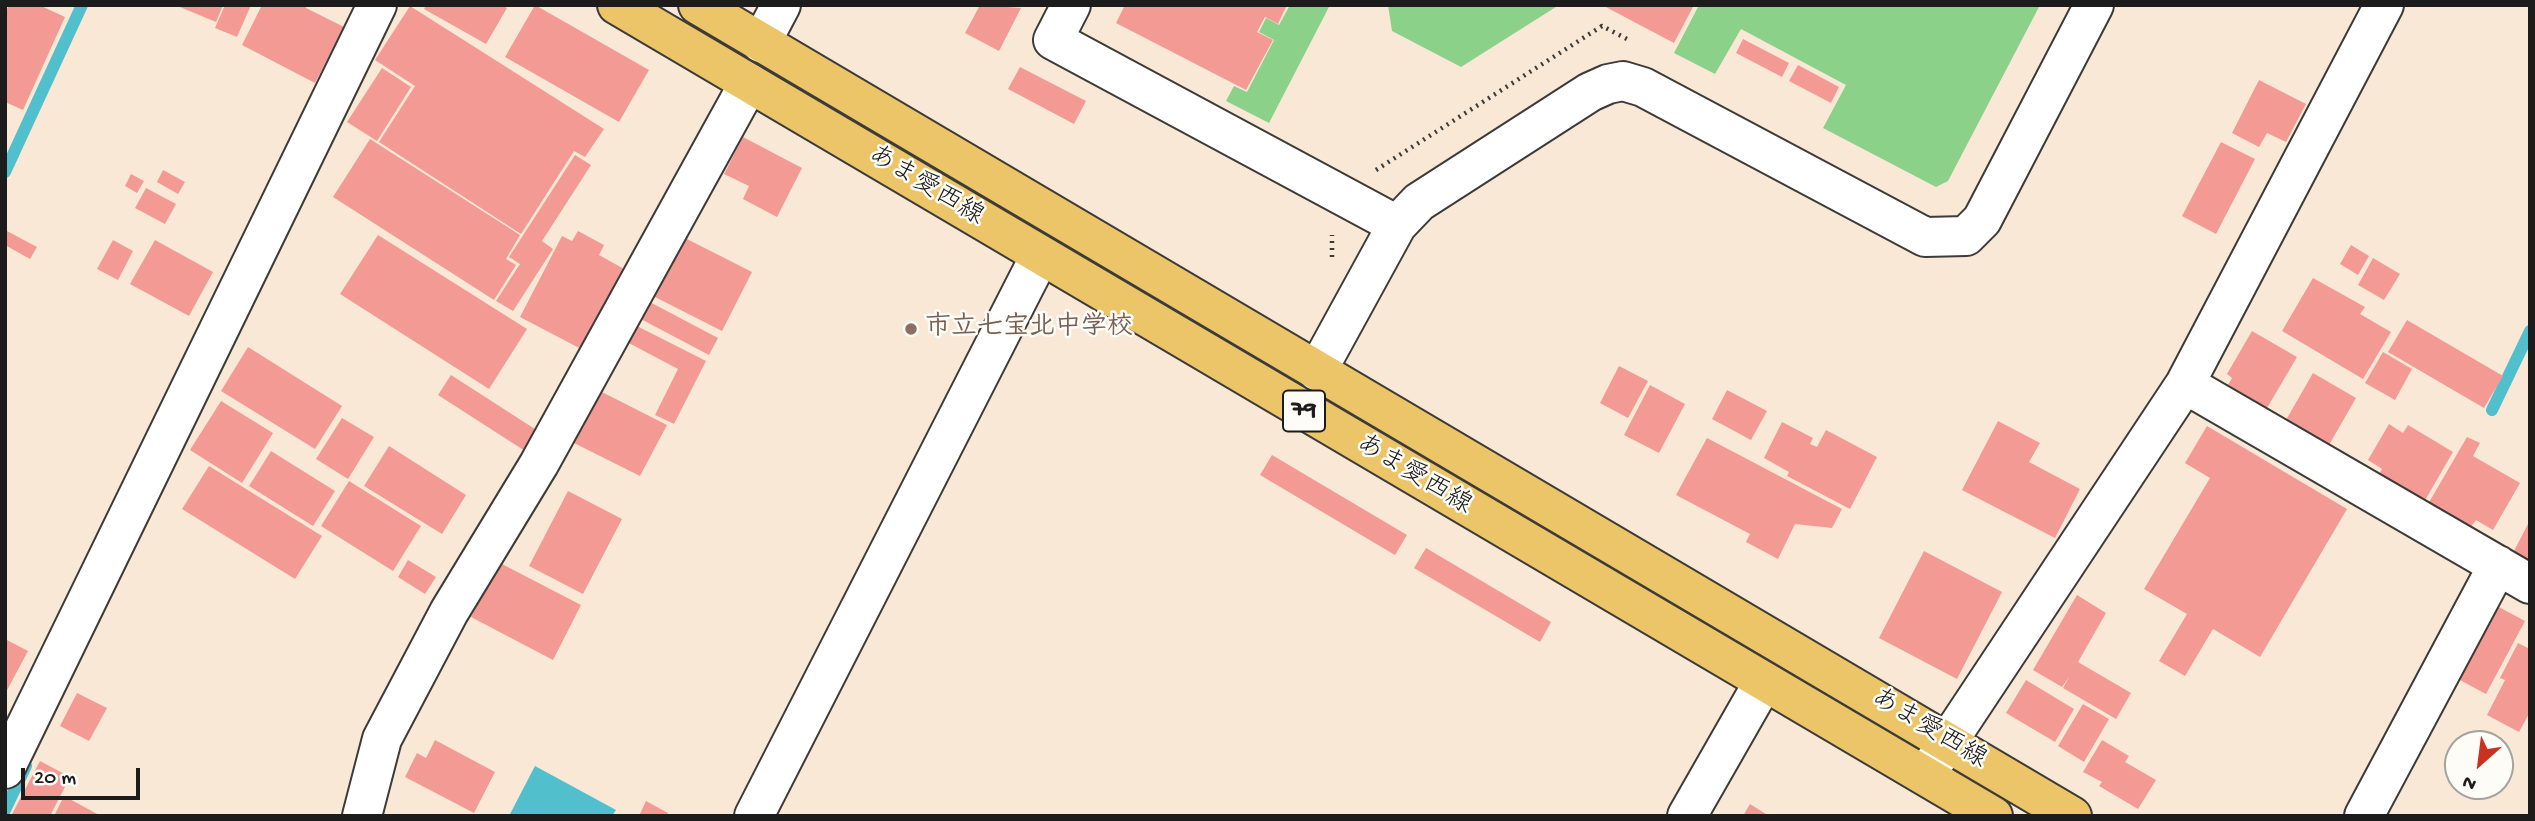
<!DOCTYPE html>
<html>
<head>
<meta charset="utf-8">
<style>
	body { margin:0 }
	#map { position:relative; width:2535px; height:821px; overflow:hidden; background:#f8e8d5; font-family:"Gochi Hand",sans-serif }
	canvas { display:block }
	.frame { position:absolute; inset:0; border:7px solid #1c1c1c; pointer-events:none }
	.north { position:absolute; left:2444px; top:730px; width:70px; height:70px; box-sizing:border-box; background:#fdfcf7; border:2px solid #a3a29f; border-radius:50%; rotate:208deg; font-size:19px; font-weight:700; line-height:28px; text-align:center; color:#1c1c1c }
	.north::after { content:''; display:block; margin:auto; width:24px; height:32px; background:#c8321e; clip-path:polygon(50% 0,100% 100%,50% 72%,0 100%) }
	.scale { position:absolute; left:21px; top:768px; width:119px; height:32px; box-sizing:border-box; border:4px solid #1c1c1c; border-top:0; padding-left:9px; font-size:21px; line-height:24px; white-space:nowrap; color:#1c1c1c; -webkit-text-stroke:5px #fdfcf7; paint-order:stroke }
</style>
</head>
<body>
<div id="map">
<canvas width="2535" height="821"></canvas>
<div class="frame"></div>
<div class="north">N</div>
<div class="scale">20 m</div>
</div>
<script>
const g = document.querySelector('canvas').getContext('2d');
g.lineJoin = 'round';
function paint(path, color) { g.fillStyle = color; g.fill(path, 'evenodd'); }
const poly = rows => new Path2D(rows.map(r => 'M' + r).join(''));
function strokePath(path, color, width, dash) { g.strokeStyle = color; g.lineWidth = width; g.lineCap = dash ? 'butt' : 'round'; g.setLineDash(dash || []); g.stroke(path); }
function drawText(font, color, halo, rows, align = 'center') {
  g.font = font + ' "Gochi Hand","Klee One",sans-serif'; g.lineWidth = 5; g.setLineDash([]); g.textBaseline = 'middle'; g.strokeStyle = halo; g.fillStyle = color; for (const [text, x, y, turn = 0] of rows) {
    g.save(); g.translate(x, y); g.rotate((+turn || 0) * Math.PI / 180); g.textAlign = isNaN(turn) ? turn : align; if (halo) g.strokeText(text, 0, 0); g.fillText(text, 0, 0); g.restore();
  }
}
paint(poly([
	[1290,5,1330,5,1269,123,1226,101,1234,86,1247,92,1274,40,1259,32,1266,18,1279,25],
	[1388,5,1559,5,1461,67,1392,31],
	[1699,5,2040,5,1948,181,1936,187,1823,128,1846,85,1741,29,1715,74,1674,53]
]), '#8cd18a');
paint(poly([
	[535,766,616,810,612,816,509,816]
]), '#52bfcd');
strokePath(poly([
	[5,172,82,5],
	[2492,410,2530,331],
	[5,810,26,766]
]), '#52bfcd', 12);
paint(poly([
	[9,5,39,5,65,17,23,110,5,102,5,13],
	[175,5,223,5,216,22],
	[225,5,251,5,237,37,215,28],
	[262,5,307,5,306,8,344,27,315,83,242,45],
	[426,5,502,5,507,8,486,44,424,9],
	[535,5,649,70,619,122,505,57],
	[980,5,1021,8,999,51,965,33],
	[1125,5,1287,5,1278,24,1265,17,1257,32,1273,40,1246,90,1116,23],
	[1602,5,1694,5,1674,43],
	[410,6,604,129,585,157,574,151,521,234,379,142,415,86,375,60],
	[1743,39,1789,63,1782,77,1736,53],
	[1798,65,1839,87,1831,103,1789,81],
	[1020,67,1086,101,1074,124,1008,89],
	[382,68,411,87,377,141,347,122],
	[2259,80,2306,104,2286,142,2267,133,2259,147,2232,133],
	[743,137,802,168,777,217,743,199,749,186,724,174],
	[370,139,520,235,506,259,516,265,494,300,333,197],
	[2221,142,2255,159,2216,234,2182,216],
	[575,155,591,165,542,241,553,249,513,311,496,301,520,264,509,257],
	[163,170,185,182,178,194,157,182],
	[131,174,144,181,137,193,125,186],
	[146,188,176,204,165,224,135,208],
	[5,230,37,247,30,259,5,245],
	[578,231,604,245,599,255,624,269,583,350,520,317,562,236,572,241],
	[378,235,527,329,489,389,340,294],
	[681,236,752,272,722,331,651,295],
	[113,240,133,251,118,280,97,269],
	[155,240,213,272,189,316,130,284],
	[2351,245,2369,256,2358,275,2340,264],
	[2373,258,2400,274,2384,300,2358,285],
	[2313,278,2365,307,2360,314,2391,332,2363,379,2282,331],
	[646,300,718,338,709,355,637,317],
	[2407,320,2503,376,2484,408,2388,352],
	[633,324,706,361,674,424,655,415,678,369,625,341],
	[2252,331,2297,357,2267,408,2228,385,2232,378,2227,374],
	[248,347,342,406,315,449,221,391],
	[2383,352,2412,369,2395,400,2365,383],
	[1619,366,1648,381,1628,418,1600,403],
	[2313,373,2356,398,2329,445,2286,420],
	[451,375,538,431,525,451,438,395],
	[1650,385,1685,404,1659,453,1624,435],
	[598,390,667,425,640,476,572,442],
	[1727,390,1767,411,1751,440,1712,419],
	[221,401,273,433,242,483,190,450],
	[342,418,374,437,348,479,316,459],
	[1998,421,2040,443,2029,462,2080,489,2055,538,1962,490],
	[1782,422,1813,438,1810,444,1817,447,1826,430,1877,457,1850,509,1787,476,1789,472,1764,458],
	[2389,424,2403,433,2408,425,2453,452,2424,502,2378,476,2382,469,2368,460],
	[2207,426,2347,509,2260,657,2213,629,2185,676,2159,661,2187,614,2144,589,2210,478,2185,463],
	[2467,437,2480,443,2473,456,2520,483,2493,530,2476,520,2470,528,2428,504],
	[1707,438,1842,509,1832,528,1795,524,1778,559,1746,542,1750,534,1676,495],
	[389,446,466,495,442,534,364,486],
	[271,451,335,491,313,526,249,486],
	[1272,455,1407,535,1395,555,1260,475],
	[209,466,322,536,295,579,182,509],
	[349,481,421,526,393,571,321,526],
	[568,491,622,519,583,594,529,566],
	[2530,520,2530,562,2513,553],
	[1426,548,1551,622,1540,642,1414,568],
	[1924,551,2002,592,1957,679,1879,638],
	[408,560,436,577,425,594,398,577],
	[500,563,581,605,553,660,471,617],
	[2077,595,2106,613,2078,662,2131,693,2116,719,2063,688,2069,677,2062,687,2033,670],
	[2497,606,2525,621,2486,694,2458,679],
	[5,639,28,651,5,694],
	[2518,643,2530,649,2530,712,2519,732,2487,715,2505,680,2500,678],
	[2026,680,2074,709,2055,742,2006,713],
	[77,693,107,708,89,741,60,726],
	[2083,704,2109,719,2084,762,2058,746],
	[435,740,495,772,474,813,405,777,417,753,426,758],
	[2102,740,2129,756,2125,762,2156,780,2138,809,2099,786,2102,782,2083,772],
	[40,761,70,777,50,816,11,816],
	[64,796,101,816,54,816],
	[646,801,668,813,666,816,639,816],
	[1750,804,1769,816,1743,816]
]), '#f49a95');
const minor = poly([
	[1071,5,1053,40,1397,225],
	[761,43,781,5],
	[1317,371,1397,225,1419,202,1590,92,1608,84,1623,81,1643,87,1925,237,1966,236,1982,220,2094,5],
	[2185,384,2530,584],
	[5,769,377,5],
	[1929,770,2185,384,2384,5],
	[362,816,382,739,449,612,539,464,749,83],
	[754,816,1040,256],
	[1687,816,1763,683],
	[2364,816,2498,565]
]);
const major = poly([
	[617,5,1993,816],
	[698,5,2072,816]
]);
strokePath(minor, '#3d3b38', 42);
strokePath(major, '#3d3b38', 42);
strokePath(poly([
	[1376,170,1602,26,1629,40],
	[1332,257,1332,235]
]), '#3d3b38', 4.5, [2, 5]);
strokePath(minor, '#fff', 38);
strokePath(major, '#edc569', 38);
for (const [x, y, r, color] of [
	[911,329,7,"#8d6e63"]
]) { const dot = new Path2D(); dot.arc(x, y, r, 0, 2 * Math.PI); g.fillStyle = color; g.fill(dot); strokePath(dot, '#fdfcf7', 2.5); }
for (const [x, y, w] of [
	[1304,411,42]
]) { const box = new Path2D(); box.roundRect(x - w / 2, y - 20.5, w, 41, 5); g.fillStyle = '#fdfcf7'; g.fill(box); strokePath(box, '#1c1c1c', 2); }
drawText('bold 24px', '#1c1c1c', null, [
	["79",1304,411]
]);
drawText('26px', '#1c1c1c', '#fdfcf7', [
	["あま愛西線",925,187,31],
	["あま愛西線",1413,476,31],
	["あま愛西線",1928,730,31]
]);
drawText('bold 26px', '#785e54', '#fdfcf7', [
	["市立七宝北中学校",925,329]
], 'left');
</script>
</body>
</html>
